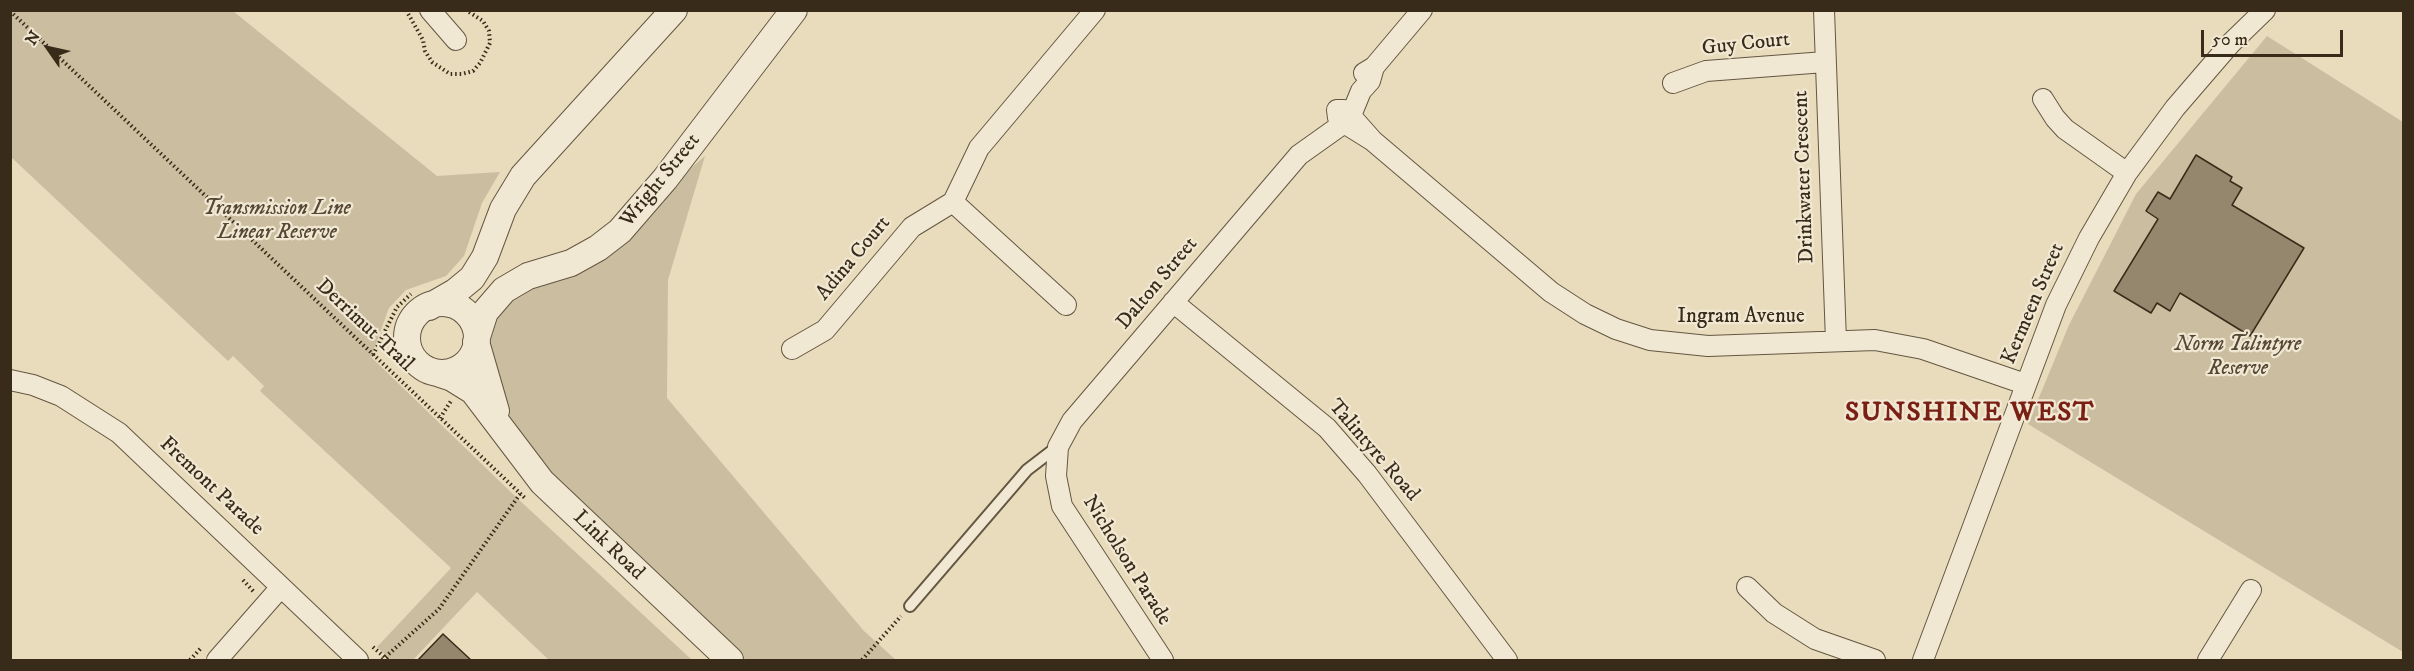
<!DOCTYPE html>
<html>
<head>
<meta charset="utf-8">
<style>
	body { margin:0 }
	#map { position:relative; width:2414px; height:671px; overflow:hidden; background:#e9dcbc; font-family:"IM FELL DW Pica",serif }
	canvas { display:block }
	.frame { position:absolute; inset:0; border:12px solid #382b19; pointer-events:none }
	.north { position:absolute; left:18px; top:18px; width:60px; height:60px; -webkit-text-stroke:4px #f1e8d3; paint-order:stroke; rotate:304deg; font-size:16px; font-weight:700; line-height:24px; text-align:center; color:#382b19 }
	.north::after { content:''; display:block; margin:auto; width:21px; height:27px; background:#382b19; clip-path:polygon(50% 0,100% 100%,50% 72%,0 100%) }
	.scale { position:absolute; left:2201px; top:30px; width:142px; height:27px; box-sizing:border-box; border:3px solid #382b19; border-top:0; padding-left:8px; font-size:18px; line-height:21px; white-space:nowrap; color:#382b19; -webkit-text-stroke:4px #f1e8d3; paint-order:stroke }
</style>
</head>
<body>
<div id="map">
<canvas width="2414" height="671"></canvas>
<div class="frame"></div>
<div class="north">N</div>
<div class="scale">50 m</div>
</div>
<script>
const g = document.querySelector('canvas').getContext('2d');
g.lineJoin = 'round';
function paint(path, color) { g.fillStyle = color; g.fill(path, 'evenodd'); }
const poly = rows => new Path2D(rows.map(r => 'M' + r).join(''));
function strokePath(path, color, width, dash) { g.strokeStyle = color; g.lineWidth = width; g.lineCap = dash ? 'butt' : 'round'; g.setLineDash(dash || []); g.stroke(path); }
function drawText(font, color, halo, rows, align = 'center') {
  g.font = font + ' "IM FELL DW Pica",serif'; g.lineWidth = 4.5; g.setLineDash([]); g.textBaseline = 'middle'; g.strokeStyle = halo; g.fillStyle = color; for (const [text, x, y, turn = 0] of rows) {
    g.save(); g.translate(x, y); g.rotate((+turn || 0) * Math.PI / 180); g.textAlign = isNaN(turn) ? turn : align; if (halo) g.strokeText(text, 0, 0); g.fillText(text, 0, 0); g.restore();
  }
}
paint(poly([
	[10,11,233,11,437,176,500,172,482,203,464,256,446,276,406,290,389,308,371,357,517,498,692,660,549,660,477,592,413,660,391,660,377,647,451,568,260,391,264,386,233,356,228,361,11,157],
	[2267,36,2403,122,2403,652,2028,424,2069,325,2136,194],
	[705,156,668,280,667,398,864,631,896,660,746,660,555,480,525,443,507,412,489,361,488,329,499,309,671,185]
]), '#cbbea0');
const building = poly([
	[2196,155,2232,177,2230,181,2242,188,2232,205,2304,248,2250,336,2180,293,2170,311,2157,303,2151,313,2114,291,2158,219,2146,211,2158,192,2170,199,2196,155],
	[443,634,471,660,418,660,443,634]
]);
paint(building, '#94876e');
strokePath(building, '#382b19', 1.5);
const service = poly([
	[910,606,1027,470,1057,447]
]);
const minor = poly([
	[430,10,456,40],
	[1824,10,1836,341],
	[1364,73,1374,67,1422,10],
	[1673,83,1706,71,1825,62],
	[2043,99,2055,118,2065,129,2127,173],
	[1373,141,1344,123,1338,118,1337,110,1344,110,1350,115,1373,141,1551,292,1585,314,1616,329,1650,340,1708,346,1875,340,1923,349,2025,384],
	[1173,302,1327,428,1367,474,1507,660],
	[1066,305,953,202,979,148,1095,10],
	[792,349,825,330,912,227,953,202],
	[10,380,33,385,61,396,119,433,358,660],
	[1747,587,1774,613,1815,639,1875,660],
	[217,660,281,587],
	[1163,660,1062,506,1056,476,1058,447,1072,421,1299,155,1344,123,1352,113,1361,91,1370,81,1374,67],
	[1923,660,2056,305,2089,238,2127,173,2175,108,2231,43,2265,10],
	[2208,660,2251,590]
]);
const tertiary = poly([
	'407 338a35 35 0 1 1 70 0a35 35 0 1 1-70 0Z',
	[429,307,455,292,472,278,485,257,503,209,523,176,674,10],
	[477,337,485,312,504,290,528,276,571,263,598,248,620,231,665,179,794,10],
	[476,342,496,411],
	[431,371,452,378,473,391,542,482,730,660]
]);
strokePath(service, '#645742', 14);
strokePath(minor, '#645742', 22);
strokePath(tertiary, '#645742', 28);
strokePath(poly([
	[406,10,423,40,425,51,432,62,450,74,462,74,473,71,480,63,490,43,489,31,483,21,466,10],
	[10,11,525,498],
	[373,355,397,307,411,294],
	[440,418,451,401],
	[243,580,254,592],
	[10,582,10,603],
	[373,647,388,660],
	[190,660,201,648],
	[382,660,439,609,520,494],
	[862,660,901,616]
]), '#382b19', 4, [1.5, 3]);
strokePath(service, '#f1e8d3', 10);
strokePath(minor, '#f1e8d3', 20);
strokePath(tertiary, '#f1e8d3', 26);
drawText('21px', '#382b19', '#f1e8d3', [
	["Guy Court",1746,45,-6],
	["Drinkwater Crescent",1805,177,-92],
	["Wright Street",661,181,-51],
	["Adina Court",854,259,-50],
	["Dalton Street",1158,284,-50],
	["Kermeen Street",2034,304,-67],
	["Ingram Avenue",1741,318],
	["Derrimut Trail",364,326,43],
	["Talintyre Road",1373,451,49],
	["Fremont Parade",211,487,43],
	["Link Road",608,546,44],
	["Nicholson Parade",1126,561,58]
]);
drawText('italic 21px', '#554834', '#f1e8d3', [
	["Transmission Line",277,210],
	["Linear Reserve",277,234],
	["Norm Talintyre",2238,346],
	["Reserve",2238,370]
]);
g.letterSpacing = '1.5px';
drawText('bold 27px', '#7a1f14', '#f1e8d3', [
	["SUNSHINE WEST",1970,414]
]);
g.letterSpacing = '0px';
</script>
</body>
</html>
